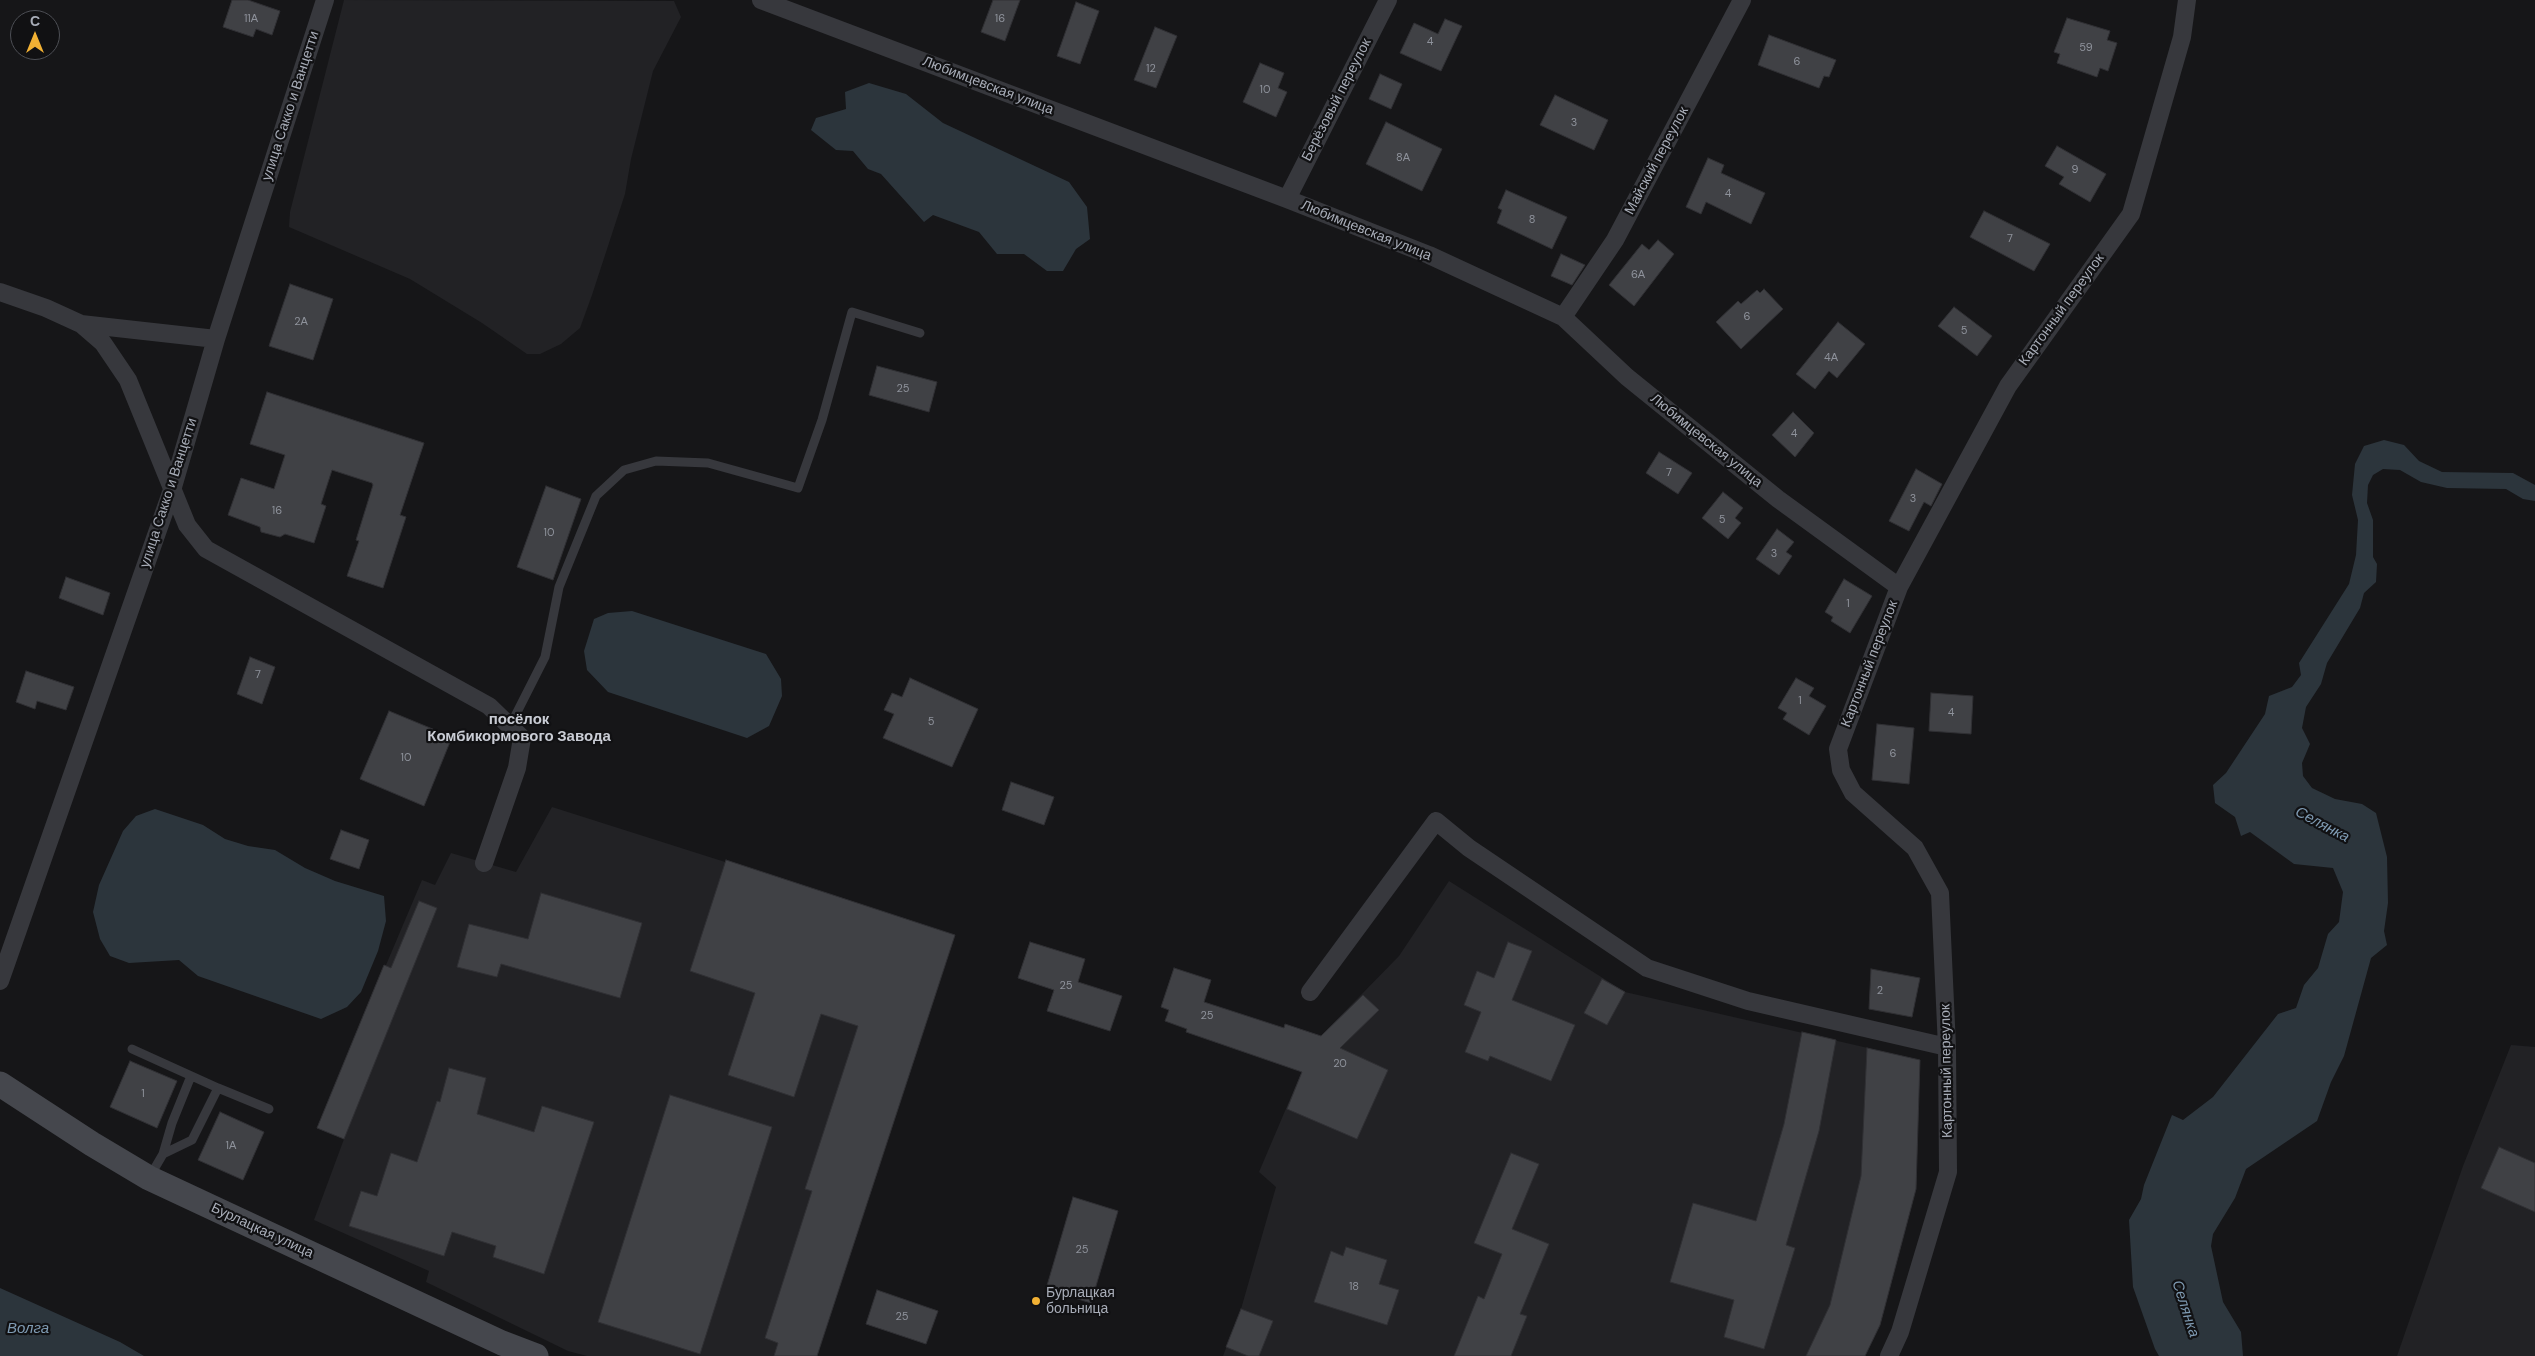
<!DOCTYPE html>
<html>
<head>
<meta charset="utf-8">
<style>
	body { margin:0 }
	#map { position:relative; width:2535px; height:1356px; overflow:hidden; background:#161618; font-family:"DM Sans",sans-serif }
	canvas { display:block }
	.north { position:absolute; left:10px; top:10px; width:50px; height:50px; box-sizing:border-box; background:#111113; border:1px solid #4d4f55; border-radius:50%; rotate:0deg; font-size:14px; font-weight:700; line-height:20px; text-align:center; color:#a8adb8 }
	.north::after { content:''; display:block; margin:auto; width:18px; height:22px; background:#f2b134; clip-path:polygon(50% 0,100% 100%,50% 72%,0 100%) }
</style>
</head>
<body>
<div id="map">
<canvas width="2535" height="1356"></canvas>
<div class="north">С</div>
</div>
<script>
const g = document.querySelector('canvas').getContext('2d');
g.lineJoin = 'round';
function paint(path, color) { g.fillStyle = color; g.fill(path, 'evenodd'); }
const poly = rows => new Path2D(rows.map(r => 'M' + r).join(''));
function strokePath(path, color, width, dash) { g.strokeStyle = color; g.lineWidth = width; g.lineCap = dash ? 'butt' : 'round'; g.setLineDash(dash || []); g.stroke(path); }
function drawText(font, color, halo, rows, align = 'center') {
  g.font = font + ' "DM Sans",sans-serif'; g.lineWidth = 4.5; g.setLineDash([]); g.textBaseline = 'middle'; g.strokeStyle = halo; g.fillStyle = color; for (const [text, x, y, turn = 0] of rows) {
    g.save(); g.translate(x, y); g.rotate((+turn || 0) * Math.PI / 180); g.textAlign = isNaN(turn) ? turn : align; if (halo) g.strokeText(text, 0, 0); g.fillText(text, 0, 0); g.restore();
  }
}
paint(poly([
	[344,0,674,1,681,17,653,71,631,159,625,194,592,295,580,328,561,344,540,354,527,354,482,323,410,279,289,227,290,212],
	[552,807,955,935,817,1356,587,1356,568,1351,426,1282,429,1271,314,1220,344,1139,317,1128,422,880,435,885,451,853,516,872],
	[1449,881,1625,992,1920,1060,1916,1189,1880,1325,1865,1356,1223,1356,1241,1309,1276,1187,1259,1172,1308,1057,1317,1040,1399,956],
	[2511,1045,2535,1047,2535,1356,2397,1356,2463,1166]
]), '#222225');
paint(poly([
	[869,83,906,94,943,123,1069,182,1087,207,1090,239,1076,249,1063,271,1047,271,1024,254,997,254,979,232,933,215,924,222,881,174,868,169,853,151,836,150,811,130,816,118,846,109,845,92],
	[2384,440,2404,445,2419,461,2442,472,2513,473,2535,485,2535,501,2523,499,2506,489,2447,488,2421,482,2400,470,2383,469,2373,475,2368,485,2367,503,2373,520,2373,557,2377,564,2376,582,2364,593,2360,608,2327,663,2321,684,2306,707,2302,728,2310,744,2302,763,2303,776,2312,788,2335,799,2362,804,2376,813,2387,857,2388,903,2384,931,2387,945,2371,958,2344,1056,2331,1082,2317,1121,2246,1169,2235,1198,2213,1234,2211,1246,2223,1302,2241,1332,2243,1356,2159,1356,2155,1349,2133,1287,2129,1220,2141,1199,2144,1185,2172,1115,2183,1120,2213,1097,2278,1014,2296,1008,2304,985,2318,968,2328,934,2339,922,2343,892,2333,868,2294,864,2250,832,2241,836,2235,817,2215,803,2213,785,2226,773,2265,714,2269,696,2292,687,2301,675,2299,663,2349,584,2356,555,2358,520,2352,495,2355,464,2364,446],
	[632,611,766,654,781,679,782,696,769,726,747,738,608,692,587,670,584,651,594,619,608,613],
	[155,809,203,825,225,839,248,846,275,850,305,868,335,881,384,896,386,921,378,951,361,992,347,1007,321,1019,198,976,179,960,129,963,110,956,100,939,93,912,99,885,123,831,136,816],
	[0,1288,120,1342,144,1356,0,1356]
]), '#2c353c');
const building = poly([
	[232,0,248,0,280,11,272,35,256,29,253,37,223,27,232,0],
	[993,0,1020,0,1005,41,981,32,993,0],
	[1076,2,1099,11,1080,64,1057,56,1076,2],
	[2067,18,2110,31,2107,40,2117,43,2108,71,2100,68,2097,77,2057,63,2060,54,2054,52,2067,18],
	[1445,19,1462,26,1441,71,1400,53,1414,23,1438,34,1445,19],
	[1155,27,1177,36,1156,88,1134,80,1155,27],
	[1769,35,1836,60,1829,77,1824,76,1819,88,1758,65,1769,35],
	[1260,63,1284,73,1278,88,1287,92,1276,117,1243,102,1260,63],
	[1380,74,1402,84,1391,109,1369,99,1380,74],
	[1555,95,1608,120,1594,150,1540,125,1555,95],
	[1386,122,1442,149,1422,191,1366,164,1386,122],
	[2057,146,2106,174,2090,202,2059,184,2064,177,2045,166,2057,146],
	[1708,158,1724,165,1721,173,1765,193,1751,224,1706,202,1701,214,1686,207,1708,158],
	[1506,190,1567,217,1552,249,1497,223,1502,210,1498,208,1506,190],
	[1984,211,2050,244,2034,271,1970,237,1984,211],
	[1658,240,1674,254,1634,306,1609,285,1642,244,1649,250,1658,240],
	[1561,254,1585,265,1572,285,1551,276,1561,254],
	[290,284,333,299,313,360,269,346,290,284],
	[1764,289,1783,309,1741,349,1716,322,1738,301,1741,304,1757,290,1760,293,1764,289],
	[1954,307,1992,336,1977,356,1938,326,1954,307],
	[1838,322,1865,344,1837,378,1829,371,1815,389,1796,374,1838,322],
	[877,366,937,382,929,412,869,395,877,366],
	[267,392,424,443,400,515,406,517,383,588,347,576,359,541,356,540,373,485,372,483,332,470,321,504,326,506,314,543,285,534,280,537,261,532,260,527,228,515,241,478,274,489,285,455,250,444,267,392],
	[1793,412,1814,433,1795,457,1772,435,1793,412],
	[1659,452,1692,473,1678,494,1646,473,1659,452],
	[1916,469,1942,484,1931,506,1924,502,1909,531,1889,521,1916,469],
	[546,486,581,499,553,580,517,567,546,486],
	[1723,492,1743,508,1735,518,1741,523,1728,539,1702,518,1723,492],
	[1777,529,1794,542,1786,552,1792,556,1779,575,1756,559,1777,529],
	[66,577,110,593,103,615,59,598,66,577],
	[1844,579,1872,596,1850,633,1831,621,1833,617,1825,612,1844,579],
	[250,657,275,667,262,704,237,694,250,657],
	[26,671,74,687,66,710,37,701,35,709,16,702,26,671],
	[910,678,978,709,952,767,883,738,894,714,884,710,892,693,902,697,910,678],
	[1796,678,1814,688,1809,696,1826,706,1809,735,1783,719,1787,713,1778,708,1796,678],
	[1931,693,1973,696,1971,734,1929,731,1931,693],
	[389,711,452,737,424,806,360,779,389,711],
	[1877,724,1914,728,1909,784,1872,780,1877,724],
	[1011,782,1054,797,1044,825,1002,810,1011,782],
	[341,830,369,840,359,869,330,859,341,830],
	[726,860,955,935,817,1356,774,1356,778,1343,765,1338,812,1191,805,1189,858,1026,821,1014,794,1097,728,1075,755,993,690,971,726,860],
	[541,893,642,923,620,998,501,964,497,977,457,967,469,924,528,939,541,893],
	[419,901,437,908,344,1139,317,1128,384,965,391,968,419,901],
	[1030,942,1085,959,1078,982,1122,996,1110,1031,1047,1011,1054,990,1018,978,1030,942],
	[1508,942,1532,951,1512,1000,1575,1025,1551,1081,1490,1056,1488,1061,1465,1052,1481,1012,1464,1005,1477,971,1494,978,1508,942],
	[1174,968,1211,980,1204,1002,1284,1028,1285,1024,1321,1036,1363,995,1379,1010,1340,1048,1388,1070,1357,1139,1287,1109,1302,1072,1186,1032,1187,1029,1165,1021,1169,1010,1161,1007,1174,968],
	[1871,969,1920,978,1912,1017,1869,1009,1871,969],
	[1602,979,1625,992,1607,1025,1584,1013,1602,979],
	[1802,1032,1836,1040,1819,1131,1786,1245,1795,1248,1764,1349,1724,1337,1734,1300,1670,1282,1693,1203,1756,1221,1784,1124,1802,1032],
	[1867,1048,1920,1060,1916,1189,1880,1325,1865,1356,1806,1356,1830,1305,1861,1176,1867,1048],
	[130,1061,177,1081,157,1128,110,1107,130,1061],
	[449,1068,486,1078,477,1114,534,1132,542,1106,594,1122,544,1274,493,1257,496,1246,452,1232,444,1256,349,1226,361,1191,377,1196,391,1153,417,1162,437,1101,440,1102,449,1068],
	[670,1095,772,1127,700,1354,598,1322,670,1095],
	[220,1112,264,1132,243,1180,198,1160,220,1112],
	[2499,1147,2535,1163,2535,1212,2481,1188,2499,1147],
	[1511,1153,1539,1164,1512,1229,1549,1244,1520,1314,1527,1316,1511,1356,1454,1356,1478,1296,1484,1299,1502,1254,1474,1243,1511,1153],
	[1073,1197,1118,1211,1091,1303,1046,1289,1073,1197],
	[1346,1247,1387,1260,1379,1284,1399,1290,1387,1325,1314,1302,1331,1251,1343,1256,1346,1247],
	[877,1290,938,1311,926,1344,866,1324,877,1290],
	[1241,1309,1273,1321,1259,1356,1248,1356,1226,1347,1241,1309]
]);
paint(building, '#404145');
strokePath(building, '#303034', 1);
strokePath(poly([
	[510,726,545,657,559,587,596,496,624,470,656,461,708,463,798,488,822,420,852,312,920,333],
	[132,1049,218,1088],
	[163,1154,172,1123,191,1076],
	[149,1178,163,1154,192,1140,218,1088,269,1109]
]), '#37383d', 9);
strokePath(poly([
	[761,0,1287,199,1429,255,1563,317,1627,377,1778,499,1899,587],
	[1287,199,1388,0],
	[0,292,46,308,81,324,103,343,128,380,187,525,206,549,489,706,522,738,517,768,484,863],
	[1563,317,1615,240,1742,0],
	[81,324,216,339,213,349],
	[0,981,173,487,216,339,325,0],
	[1310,992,1436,821,1469,848,1647,968,1748,1001,1947,1047],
	[1889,1356,1900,1332,1948,1172,1947,1047,1940,893,1915,848,1853,793,1841,770,1838,749,1899,587,2008,386,2131,214,2182,37,2187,0]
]), '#37383d', 18);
strokePath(poly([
	[0,1084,92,1144,149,1178,502,1343,536,1356]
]), '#45474d', 25);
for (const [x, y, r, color] of [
	[1036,1301,5,"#f2b134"]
]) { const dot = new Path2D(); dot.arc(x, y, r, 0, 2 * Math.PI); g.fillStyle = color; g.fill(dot); strokePath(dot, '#111113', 2); }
drawText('11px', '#8e929b', null, [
	["11А",251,19],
	["16",1000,19],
	["4",1430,42],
	["59",2086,48],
	["6",1797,62],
	["12",1151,69],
	["10",1265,90],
	["3",1574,123],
	["8А",1403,158],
	["9",2075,170],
	["4",1728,194],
	["8",1532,220],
	["7",2010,239],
	["6А",1638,275],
	["6",1747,317],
	["2А",301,322],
	["5",1964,331],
	["4А",1831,358],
	["25",903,389],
	["4",1794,434],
	["7",1669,473],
	["3",1913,499],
	["16",277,511],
	["5",1722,520],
	["10",549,533],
	["3",1774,554],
	["1",1848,604],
	["7",258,675],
	["1",1800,701],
	["4",1951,713],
	["5",931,722],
	["6",1893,754],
	["10",406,758],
	["25",1066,986],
	["2",1880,991],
	["25",1207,1016],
	["20",1340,1064],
	["1",143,1094],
	["1А",231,1146],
	["25",1082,1250],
	["18",1354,1287],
	["25",902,1317]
]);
drawText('14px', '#a8adb8', '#111113', [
	["Любимцевская улица",988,86,21],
	["Берёзовый переулок",1337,100,-63],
	["улица Сакко и Ванцетти",291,106,-72],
	["Майский переулок",1657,161,-62],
	["Любимцевская улица",1366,231,22],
	["Картонный переулок",2062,310,-54],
	["Любимцевская улица",1706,441,39],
	["улица Сакко и Ванцетти",169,493,-72],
	["Картонный переулок",1870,664,-69],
	["Картонный переулок",1947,1071,-91],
	["Бурлацкая улица",262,1231,25]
]);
drawText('14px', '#a8adb8', '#111113', [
	["Бурлацкая",1046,1293],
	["больница",1046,1309]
], 'left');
drawText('bold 15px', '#c9ccd4', '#111113', [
	["посёлок",519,720],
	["Комбикормового Завода",519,737]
]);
drawText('italic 15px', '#7f9bb3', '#111113', [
	["Селянка",2322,825,28],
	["Селянка",2185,1309,72],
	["Волга",28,1329]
]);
</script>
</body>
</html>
